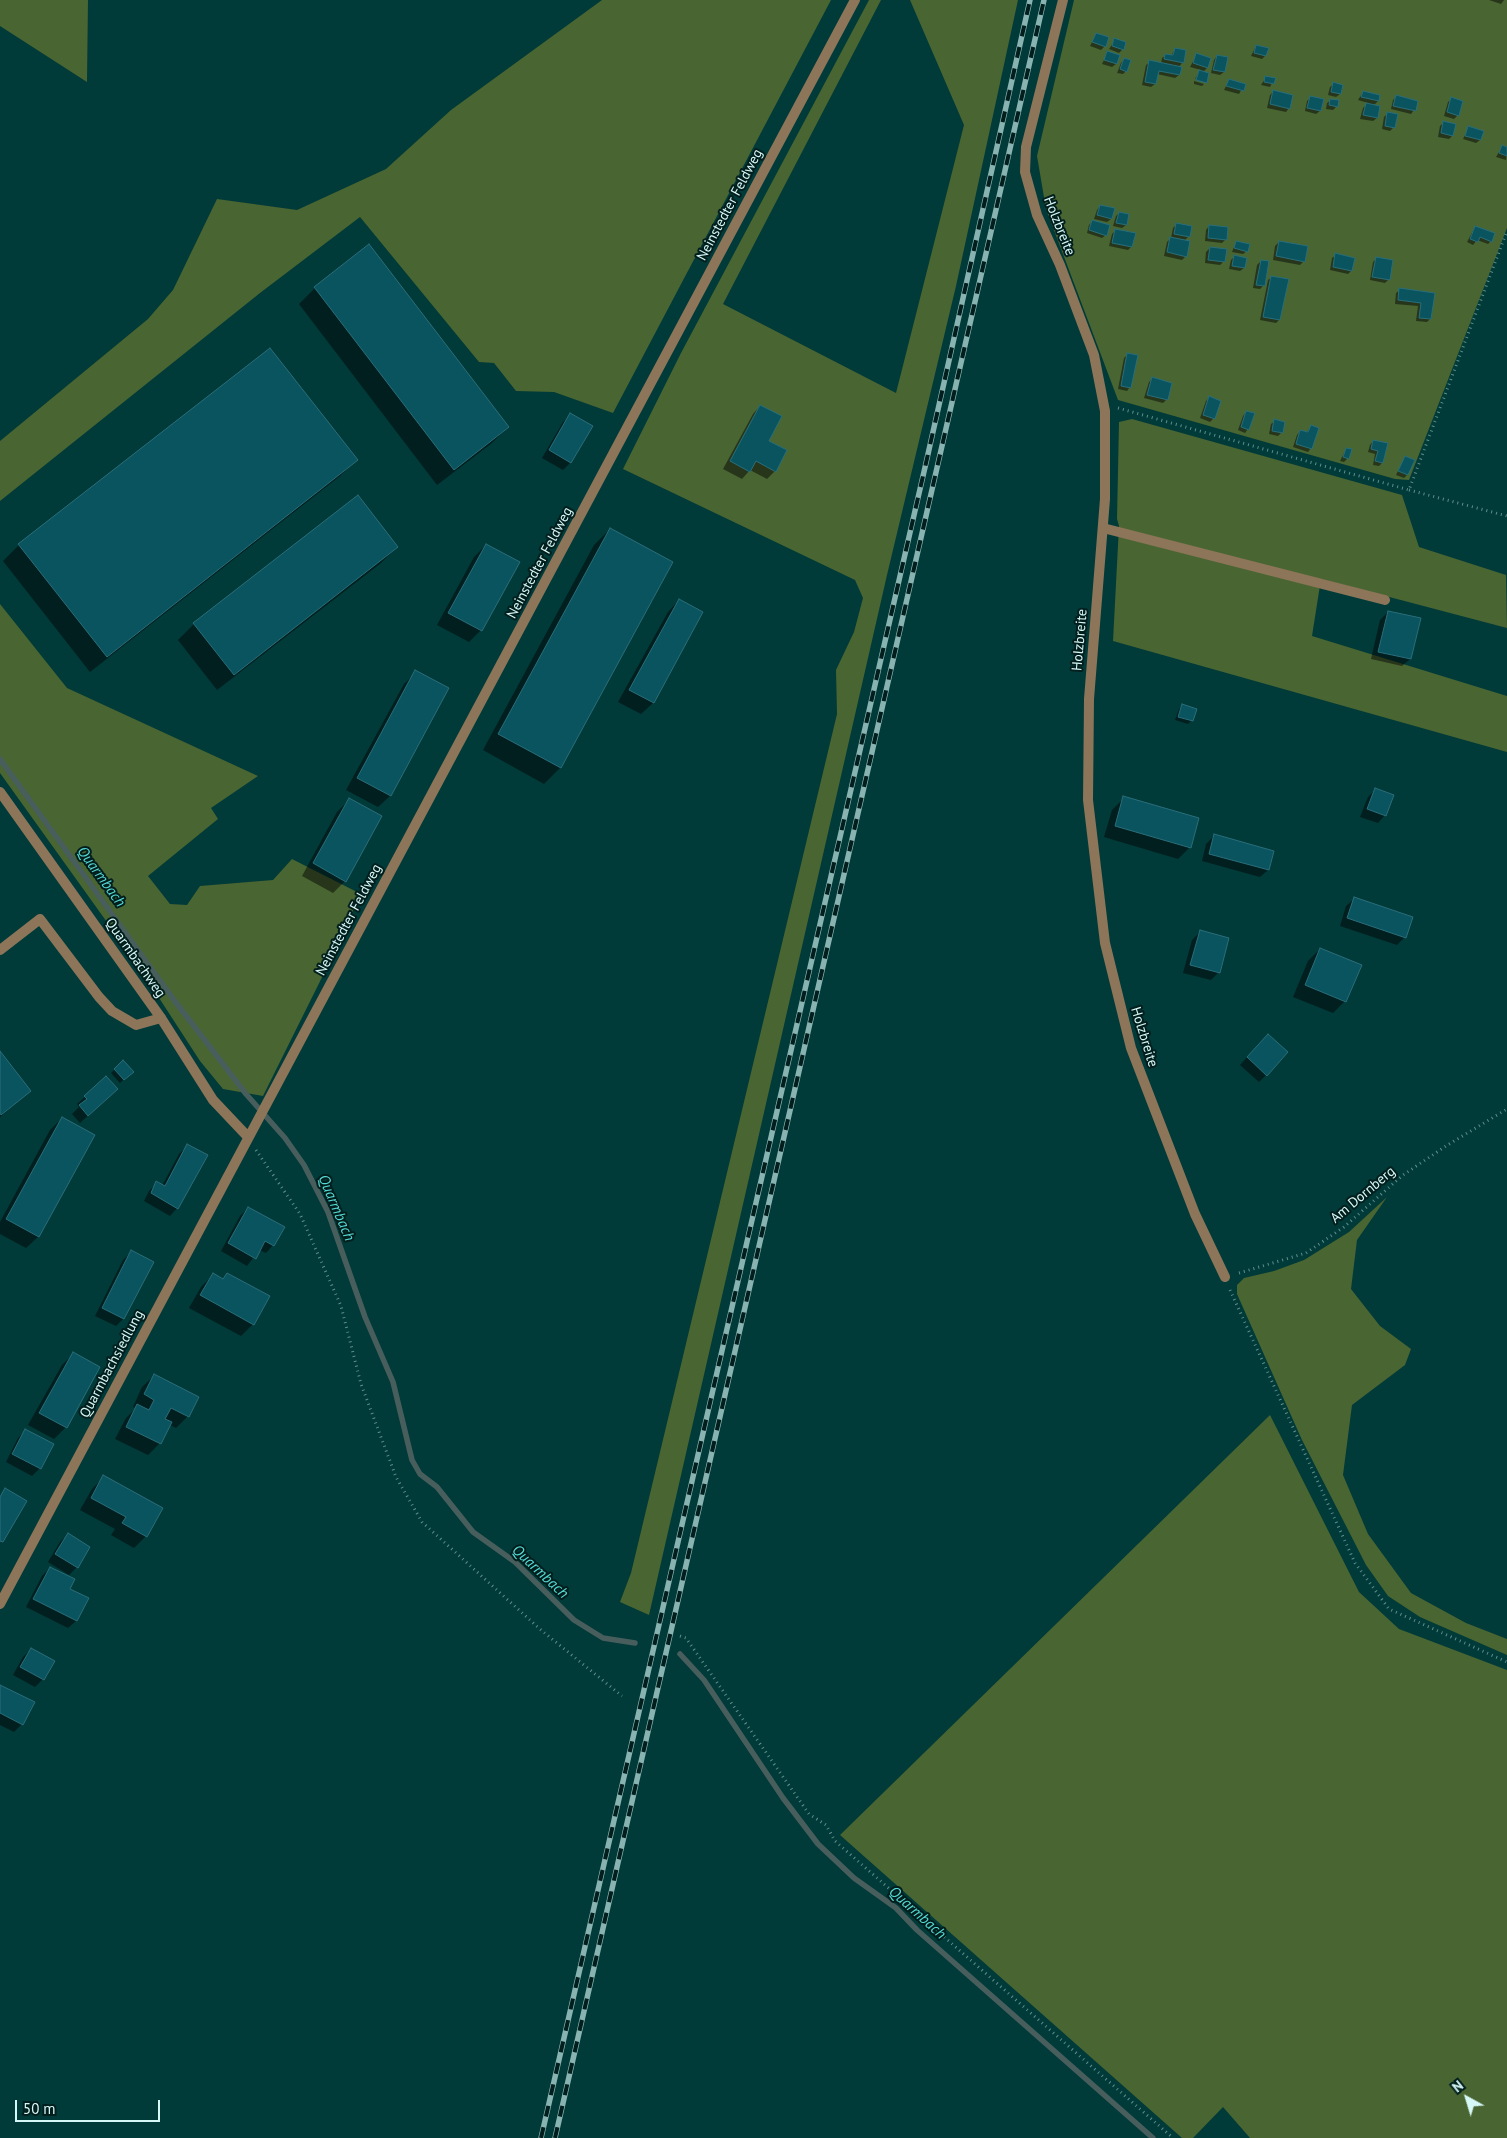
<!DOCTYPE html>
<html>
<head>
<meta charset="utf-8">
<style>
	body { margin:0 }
	#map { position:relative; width:1507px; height:2138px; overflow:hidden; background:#003a39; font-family:"PT Sans",sans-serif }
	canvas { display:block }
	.north { position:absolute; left:1442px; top:2073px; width:50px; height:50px; -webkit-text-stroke:4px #021e1d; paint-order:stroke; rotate:321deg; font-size:14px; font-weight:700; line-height:20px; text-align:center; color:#d6f8f6 }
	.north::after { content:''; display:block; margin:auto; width:18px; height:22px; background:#d6f8f6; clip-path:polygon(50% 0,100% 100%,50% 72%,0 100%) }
	.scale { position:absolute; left:15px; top:2100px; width:145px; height:22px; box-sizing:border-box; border:2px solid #d6f8f6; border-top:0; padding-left:6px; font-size:15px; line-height:18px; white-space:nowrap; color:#d6f8f6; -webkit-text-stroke:4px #021e1d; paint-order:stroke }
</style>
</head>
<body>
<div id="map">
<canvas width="1507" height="2138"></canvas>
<div class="north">N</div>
<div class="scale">50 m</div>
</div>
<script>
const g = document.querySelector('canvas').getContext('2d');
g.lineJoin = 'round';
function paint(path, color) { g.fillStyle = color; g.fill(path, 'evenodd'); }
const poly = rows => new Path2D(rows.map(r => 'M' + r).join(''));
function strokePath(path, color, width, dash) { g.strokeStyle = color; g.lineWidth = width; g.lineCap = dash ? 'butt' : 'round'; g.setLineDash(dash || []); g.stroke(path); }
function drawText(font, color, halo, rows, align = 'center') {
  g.font = font + ' "PT Sans",sans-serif'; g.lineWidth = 4; g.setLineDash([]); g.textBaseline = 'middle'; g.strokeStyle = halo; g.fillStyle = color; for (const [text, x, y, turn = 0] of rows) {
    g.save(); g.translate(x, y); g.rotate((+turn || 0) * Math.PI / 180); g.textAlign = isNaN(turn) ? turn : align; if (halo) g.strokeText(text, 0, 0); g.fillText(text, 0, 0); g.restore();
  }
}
paint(poly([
	[0,0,88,0,87,82,0,26],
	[602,0,831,0,613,413,554,392,516,391,494,363,479,362,360,217,260,293,0,501,0,441,148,319,173,290,217,199,297,210,386,169,451,110],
	[869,0,881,0,723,304,896,393,964,125,910,0,1018,0,956,286,887,575,649,1615,620,1602,631,1573,837,714,836,670,854,632,863,598,855,580,623,469,681,353],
	[1074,0,1507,0,1507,228,1409,480,1395,479,1118,400,1046,209,1037,156],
	[1132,419,1402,495,1419,547,1506,575,1507,628,1321,579,1312,636,1507,696,1507,752,1113,641,1119,526,1117,519,1119,422],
	[0,604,67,688,258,776,211,808,218,819,148,876,170,904,187,905,200,886,273,880,292,859,359,893,349,923,263,1096,223,1089,200,1061,137,964,0,773],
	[1387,1197,1357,1240,1351,1289,1380,1326,1411,1349,1405,1365,1352,1405,1343,1475,1368,1534,1411,1593,1466,1623,1507,1639,1507,1655,1420,1617,1388,1596,1366,1565,1302,1440,1237,1294,1237,1285,1244,1278,1274,1271,1304,1260,1349,1232],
	[1270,1415,1359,1592,1399,1629,1507,1670,1507,2138,1250,2138,1223,2107,1193,2138,1182,2138,840,1835]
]), '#496531');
paint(poly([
	[1489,0,1504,0,1501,4],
	[1096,34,1105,46,1101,50,1090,46],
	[1115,40,1123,49,1119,53,1109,49],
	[1256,46,1265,56,1262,59,1251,56],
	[1175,49,1182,63,1178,68,1179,75,1175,78,1157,74,1155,84,1151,87,1142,85,1146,65,1150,62,1161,64,1162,58,1166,55,1171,56],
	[1108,52,1116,64,1112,67,1102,64],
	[1197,54,1207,68,1202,73,1206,82,1205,83,1205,81,1195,79,1201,70,1190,67],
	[1217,56,1224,72,1220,75,1211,73,1214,60],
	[1124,59,1126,71,1123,74,1117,73,1121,63],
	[1266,77,1274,79,1270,87,1261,85],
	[1229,80,1244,85,1239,94,1224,90],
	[1194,81,1204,84,1202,86,1194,84],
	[1334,84,1340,94,1336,97,1328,95,1330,87],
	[1273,92,1289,108,1286,112,1267,108,1270,95],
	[1363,92,1379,96,1378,101,1373,106,1379,107,1377,118,1373,121,1360,119,1363,108,1368,103,1358,100],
	[1311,97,1320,111,1316,114,1305,111,1307,101],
	[1396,97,1414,110,1411,114,1391,109,1393,100],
	[1451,99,1458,115,1454,119,1444,116,1448,102],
	[1331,100,1336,107,1333,110,1326,109,1327,103],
	[1388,113,1394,127,1390,131,1382,129,1384,117],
	[1444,122,1452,136,1449,139,1438,137,1440,126],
	[1469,127,1480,140,1476,143,1463,139],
	[1502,147,1507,148,1506,160,1496,157],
	[1100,206,1111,219,1107,222,1094,219,1097,210],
	[1119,213,1128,215,1126,225,1122,228,1113,226,1116,216],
	[1093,221,1106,235,1102,238,1087,233,1089,225],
	[1177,224,1189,236,1184,241,1186,256,1182,260,1164,256,1167,242,1171,238,1173,228],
	[1209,226,1226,239,1222,243,1205,241,1206,230],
	[1475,227,1491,241,1488,244,1477,240,1473,245,1467,242],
	[1116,230,1131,247,1128,250,1109,246,1112,234],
	[1236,242,1247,251,1243,254,1232,252],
	[1279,242,1304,261,1300,265,1273,260,1275,246],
	[1210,248,1223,262,1220,265,1205,263,1206,252],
	[1336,255,1351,271,1348,274,1330,270,1332,258],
	[1235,256,1244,268,1240,271,1229,269,1231,260],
	[1376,259,1389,279,1385,283,1370,280,1373,262],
	[1261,261,1264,285,1260,289,1253,288,1257,265],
	[1272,277,1279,320,1276,323,1260,320,1268,280],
	[315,288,508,427,492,443,437,485,299,304],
	[1400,290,1433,294,1430,319,1427,322,1416,321,1418,306,1395,304,1396,293],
	[1128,354,1130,387,1127,391,1118,389,1124,358],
	[1152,379,1171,384,1166,400,1163,403,1144,398,1149,382],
	[1209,398,1214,418,1210,422,1200,418,1206,401],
	[760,406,775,471,767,479,750,470,742,479,723,469,753,414],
	[1246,412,1248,429,1245,433,1238,430,1243,416],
	[571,415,591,427,570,463,563,470,542,458,563,422],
	[1275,421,1284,423,1281,433,1278,436,1269,434,1271,424],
	[1311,427,1311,448,1308,452,1293,447,1297,435,1300,431,1306,433],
	[1373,441,1387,444,1382,463,1379,466,1373,465,1375,454,1368,452,1370,445],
	[1346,449,1348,458,1344,462,1340,461],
	[1405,457,1407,475,1404,478,1396,475],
	[356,460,340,476,90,672,3,561,19,545],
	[610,529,671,562,560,768,544,784,483,750,594,545],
	[486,545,518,563,481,630,469,642,437,625,474,557],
	[397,547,381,563,217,690,178,640,194,624],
	[679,600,702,612,653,703,641,714,618,702,668,612],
	[1388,612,1410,659,1402,666,1371,659,1380,620],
	[416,672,447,689,390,796,378,807,346,790,404,684],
	[1182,706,1192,720,1188,724,1175,720,1179,709],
	[1376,789,1385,815,1378,823,1360,817,1368,797],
	[1124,798,1190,847,1178,859,1104,837,1112,810],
	[349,800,345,881,333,893,302,876,337,812],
	[1214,836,1268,870,1260,877,1202,861,1206,844],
	[1354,899,1405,937,1397,945,1340,926,1346,906],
	[1200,932,1219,972,1211,980,1183,973,1192,940],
	[1320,949,1345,1001,1333,1013,1293,997,1308,961],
	[1260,1043,1266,1075,1259,1082,1240,1065],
	[0,1053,29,1091,0,1117],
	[123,1062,132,1072,120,1083,111,1073],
	[85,1097,108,1097,80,1123,72,1114,79,1107,77,1104],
	[62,1118,93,1135,38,1237,26,1248,0,1234,0,1222,50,1130],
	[187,1146,177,1208,170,1216,144,1201,149,1191,157,1183,162,1186,179,1154],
	[248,1208,273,1245,266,1253,259,1250,247,1266,221,1251,240,1216],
	[131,1252,123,1319,116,1326,95,1316,123,1260],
	[213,1275,268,1297,253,1324,241,1336,189,1308,201,1287],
	[74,1353,66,1427,54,1439,28,1425,62,1365],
	[154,1376,198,1397,188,1416,176,1428,170,1425,160,1443,148,1455,115,1439,126,1418,136,1408,133,1407,142,1387],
	[25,1431,40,1468,32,1476,6,1462,18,1438],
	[104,1477,146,1536,134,1548,111,1535,115,1529,80,1510,92,1489],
	[68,1535,77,1567,69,1575,48,1562,60,1542],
	[50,1568,68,1590,76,1621,68,1628,26,1607,42,1576],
	[31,1649,43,1679,35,1687,13,1675,23,1657],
	[0,1686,22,1724,14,1732,0,1725]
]), '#0007');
strokePath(poly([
	[0,759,174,1000,246,1094,285,1138,304,1165,328,1212,365,1317,393,1382,412,1460,420,1474,437,1487,473,1532,515,1562,574,1620,603,1638,635,1643],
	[680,1654,704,1680,783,1798,818,1844,854,1878,896,1908,917,1930,1153,2138]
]), '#485e5d', 5.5);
const building = poly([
	[1096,33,1109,37,1106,47,1092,42,1096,33],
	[1114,38,1126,42,1124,50,1112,46,1114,38],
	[1256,45,1269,48,1266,56,1254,53,1256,45],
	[1175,48,1186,50,1184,63,1164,59,1165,54,1173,55,1175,48],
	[1107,51,1120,55,1117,64,1104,60,1107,51],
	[1196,53,1211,58,1208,68,1193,63,1196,53],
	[1217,55,1228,57,1225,72,1213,70,1217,55],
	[1124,58,1131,60,1127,72,1120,69,1124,58],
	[1149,60,1182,67,1180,75,1159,71,1156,84,1145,82,1149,60],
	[1199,70,1209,73,1207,83,1196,80,1199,70],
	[1265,76,1276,78,1274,84,1264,82,1265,76],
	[1229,79,1246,84,1244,91,1226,86,1229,79],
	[1333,82,1343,85,1341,94,1331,92,1333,82],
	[1273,90,1293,95,1290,109,1270,104,1273,90],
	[1363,91,1380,95,1379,101,1361,97,1363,91],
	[1396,95,1418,101,1416,111,1393,106,1396,95],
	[1310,96,1324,99,1321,111,1307,108,1310,96],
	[1451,97,1463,101,1459,116,1447,112,1451,97],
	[1330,99,1339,100,1338,107,1329,105,1330,99],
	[1366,103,1380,106,1378,118,1363,115,1366,103],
	[1387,112,1398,114,1395,128,1385,126,1387,112],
	[1443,121,1456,124,1453,136,1441,133,1443,121],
	[1468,126,1484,131,1481,140,1465,136,1468,126],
	[1502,145,1507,147,1507,156,1499,153,1502,145],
	[1100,205,1115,208,1112,219,1097,215,1100,205],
	[1119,212,1129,214,1127,225,1116,223,1119,212],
	[1092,220,1110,225,1107,236,1089,230,1092,220],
	[1176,223,1192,226,1190,237,1174,234,1176,223],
	[1209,225,1228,227,1227,240,1208,238,1209,225],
	[1475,226,1495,233,1492,242,1480,237,1478,242,1470,239,1475,226],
	[1115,229,1136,233,1132,247,1112,243,1115,229],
	[1170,237,1190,241,1187,257,1167,252,1170,237],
	[1236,241,1250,244,1248,252,1234,248,1236,241],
	[1279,241,1308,246,1305,262,1276,256,1279,241],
	[369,244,509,427,454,470,314,287,369,244],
	[1210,247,1227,249,1225,262,1208,260,1210,247],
	[1335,253,1355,258,1352,271,1333,267,1335,253],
	[1234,255,1247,258,1245,268,1232,266,1234,255],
	[1376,257,1393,260,1390,280,1372,277,1376,257],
	[1261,260,1269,261,1265,286,1256,285,1261,260],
	[1271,276,1289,279,1280,320,1263,317,1271,276],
	[1399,288,1435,293,1431,319,1419,318,1421,303,1398,300,1399,288],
	[270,348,358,460,107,657,18,544,270,348],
	[1127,353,1138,355,1131,388,1121,386,1127,353],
	[1152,377,1172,383,1168,400,1147,395,1152,377],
	[1209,396,1221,401,1215,419,1203,415,1209,396],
	[760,405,782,416,769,441,787,450,776,472,756,461,750,472,730,461,760,405],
	[1246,411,1255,413,1249,430,1241,427,1246,411],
	[570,413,593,426,571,463,549,450,570,413],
	[1274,419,1285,422,1283,433,1272,431,1274,419],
	[1311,425,1319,428,1312,449,1296,444,1300,430,1308,432,1311,425],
	[1373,440,1388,443,1383,463,1375,461,1378,451,1371,449,1373,440],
	[1346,448,1352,449,1349,459,1343,457,1346,448],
	[1405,456,1415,460,1408,475,1398,471,1405,456],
	[358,495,398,547,234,675,193,623,358,495],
	[610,528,673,562,561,768,498,734,610,528],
	[486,544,520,562,482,631,448,613,486,544],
	[679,599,703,612,654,703,629,690,679,599],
	[1388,611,1421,618,1411,659,1378,652,1388,611],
	[415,670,449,688,391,796,357,778,415,670],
	[1182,704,1197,709,1193,721,1178,717,1182,704],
	[1375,788,1394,795,1386,816,1367,809,1375,788],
	[1123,796,1199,818,1191,848,1115,826,1123,796],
	[349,798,382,816,346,882,313,863,349,798],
	[1214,834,1274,851,1269,870,1209,854,1214,834],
	[1354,897,1413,917,1406,938,1347,918,1354,897],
	[1200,930,1229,938,1220,973,1190,965,1200,930],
	[1320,948,1362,965,1346,1002,1305,985,1320,948],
	[1268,1034,1288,1052,1267,1076,1247,1057,1268,1034],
	[0,1051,31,1091,1,1115,0,1113,0,1051],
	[123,1060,134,1072,124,1080,114,1069,123,1060],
	[106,1076,118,1089,88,1116,79,1105,87,1099,84,1096,106,1076],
	[62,1117,95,1135,39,1237,6,1219,62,1117],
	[187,1144,208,1155,178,1209,151,1193,156,1181,165,1186,187,1144],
	[248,1207,285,1227,274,1246,265,1241,256,1259,228,1243,248,1207],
	[131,1250,154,1262,124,1319,102,1308,131,1250],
	[213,1273,223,1279,227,1273,270,1296,254,1325,200,1295,213,1273],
	[73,1352,100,1367,67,1428,39,1413,73,1352],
	[154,1374,199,1397,189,1417,171,1408,165,1419,172,1422,161,1444,126,1427,137,1404,149,1410,154,1400,144,1394,154,1374],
	[25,1429,54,1444,41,1469,12,1454,25,1429],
	[103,1475,163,1508,147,1537,122,1523,126,1517,91,1498,103,1475],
	[5,1488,27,1501,3,1542,0,1541,0,1497,5,1488],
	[68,1533,90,1547,78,1568,55,1554,68,1533],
	[50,1567,75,1579,70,1589,89,1598,77,1621,33,1599,50,1567],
	[31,1648,55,1661,44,1680,20,1667,31,1648],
	[0,1685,35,1702,23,1725,0,1713,0,1685]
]);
paint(building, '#0a5460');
strokePath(building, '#2a6e7a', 1);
strokePath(poly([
	[1118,408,1409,490,1507,231],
	[1409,490,1507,516],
	[256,1150,300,1214,341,1306,361,1384,396,1477,422,1522,541,1630,622,1696],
	[1239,1273,1306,1253,1344,1227,1403,1175,1446,1146,1507,1109],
	[1230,1290,1355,1563,1389,1609,1507,1662],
	[680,1636,686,1638,809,1814,826,1825,835,1841,1173,2138]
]), '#5f8e8d', 3, [1, 4]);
strokePath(poly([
	[1103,528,1385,600],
	[0,950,40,919,99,997,112,1011,136,1025,161,1018]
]), '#8c7558', 10);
strokePath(poly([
	[1063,0,1026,147,1025,172,1037,215,1060,265,1094,355,1105,411,1105,499,1089,699,1088,800,1105,943,1131,1048,1195,1214,1225,1277],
	[0,792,161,1018,213,1100,248,1137],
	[0,1604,855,0]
]), '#8c7558', 10);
const rail = poly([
	[541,2138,926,463,1030,0],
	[555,2138,1044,0]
]);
strokePath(rail, '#88b3b1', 5.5);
strokePath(rail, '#021e1d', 4, [11]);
drawText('14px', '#d6f8f6', '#021e1d', [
	["Neinstedter Feldweg",730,205,-62],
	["Holzbreite",1059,226,68],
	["Neinstedter Feldweg",540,563,-62],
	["Holzbreite",1080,640,-85],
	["Neinstedter Feldweg",349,920,-62],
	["Quarmbachweg",135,958,55],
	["Holzbreite",1144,1037,73],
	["Am Dornberg",1363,1195,-40],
	["Quarmbachsiedlung",112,1364,-62]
]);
drawText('italic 15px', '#54d9d4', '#021e1d', [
	["Quarmbach",101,877,54],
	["Quarmbach",336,1208,67],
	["Quarmbach",540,1572,43],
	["Quarmbach",917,1913,42]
]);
</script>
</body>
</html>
